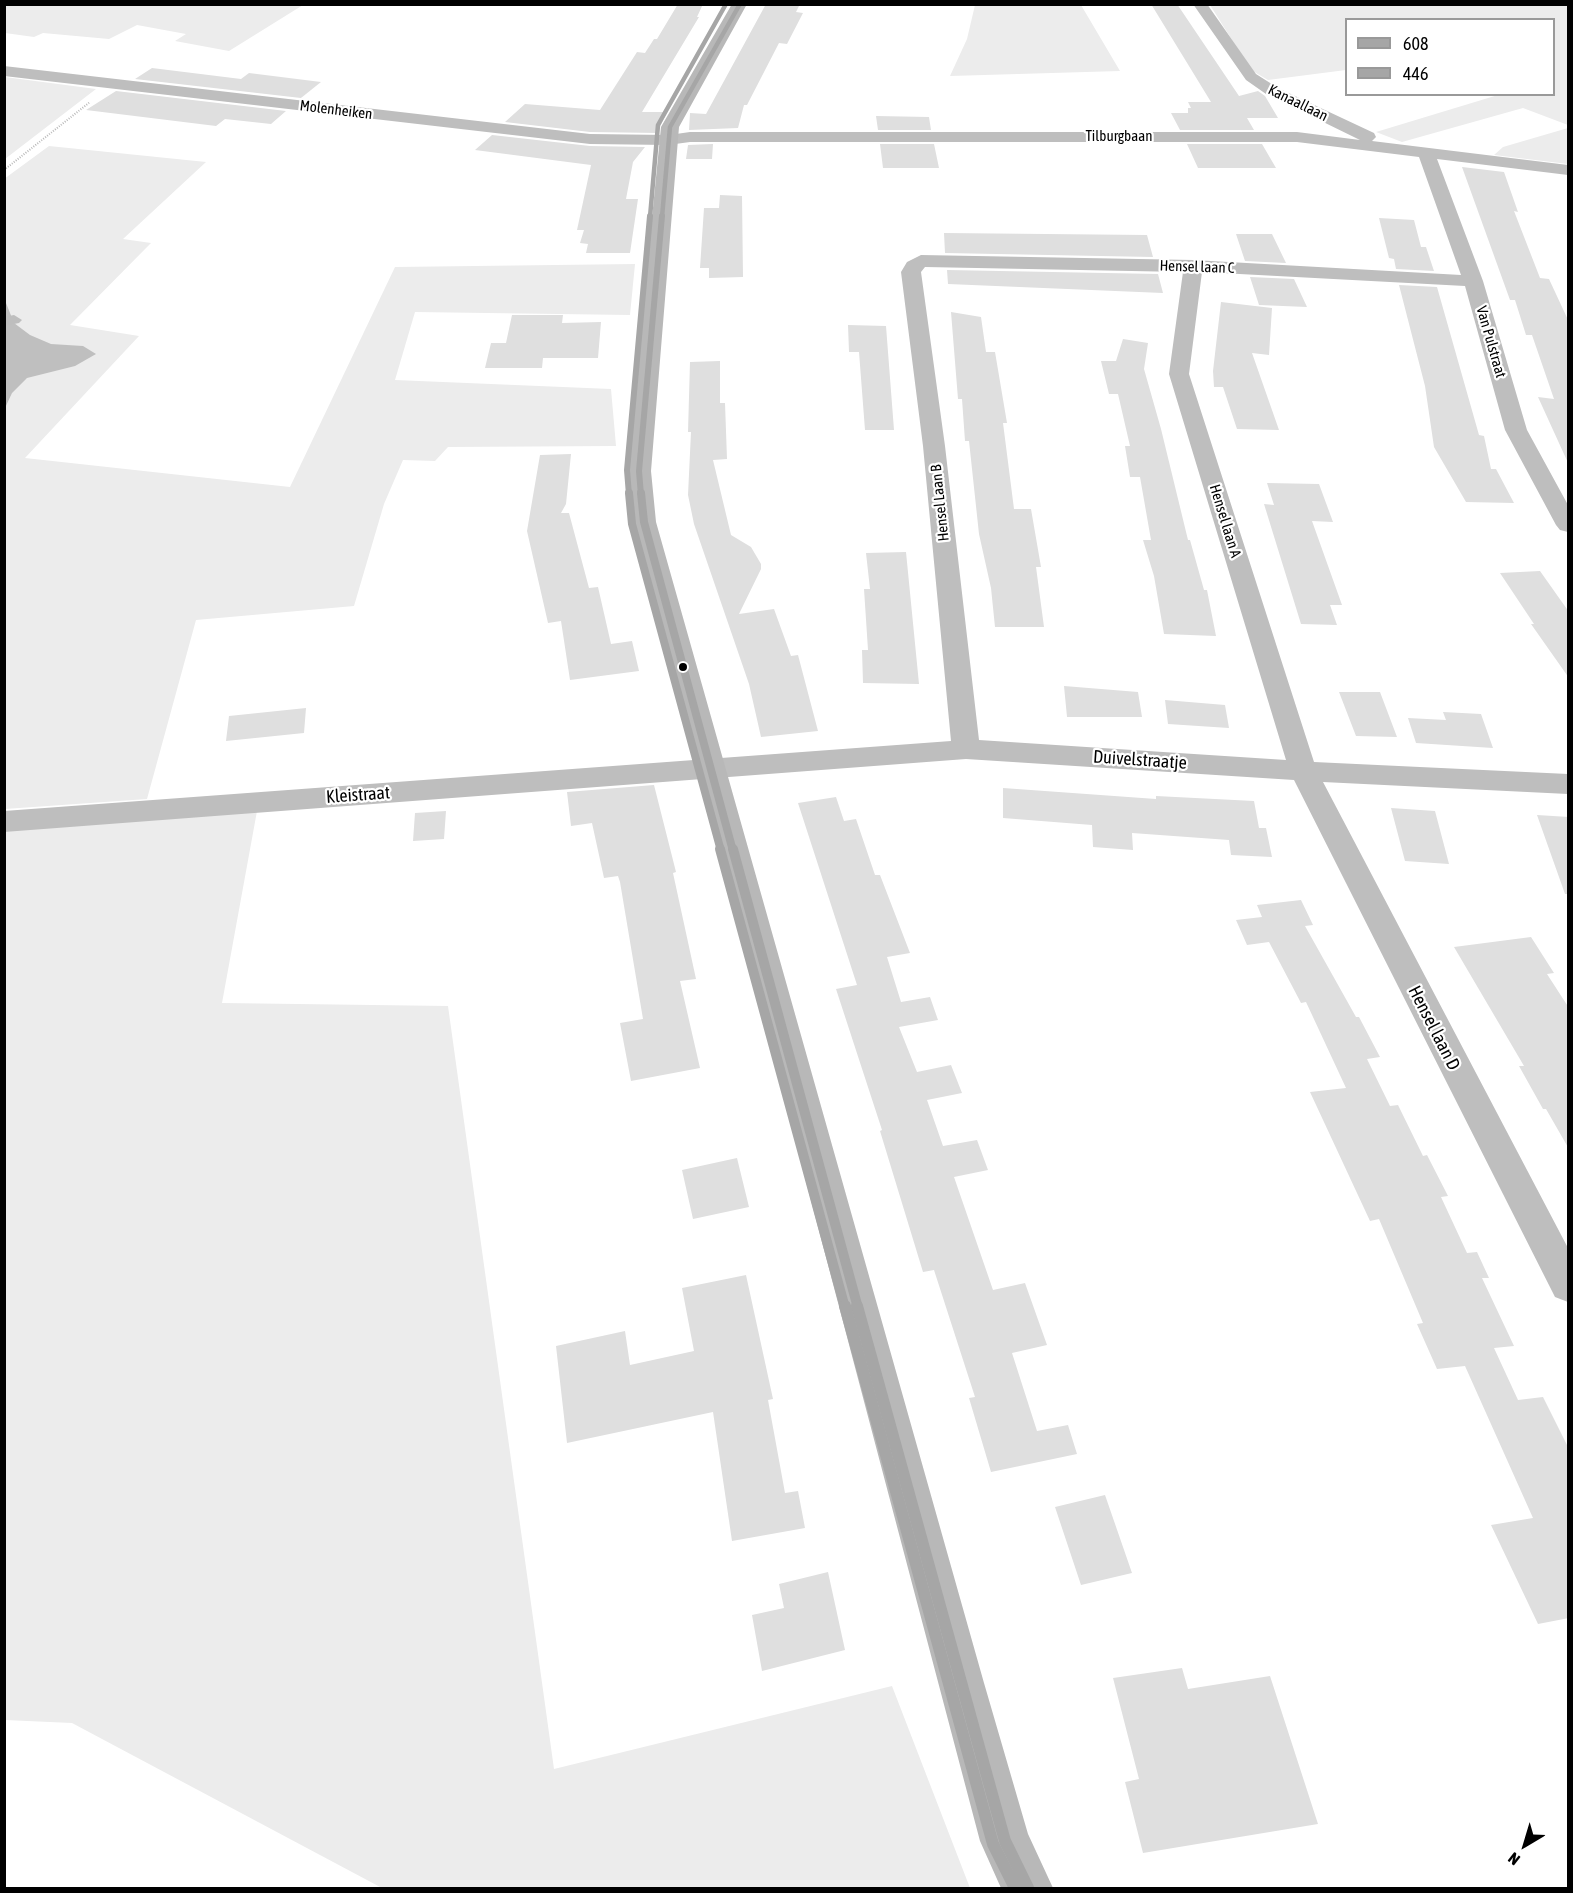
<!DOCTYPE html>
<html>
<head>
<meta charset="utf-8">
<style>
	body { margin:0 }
	#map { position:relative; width:1573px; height:1893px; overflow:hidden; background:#fff; font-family:"Asap Condensed",sans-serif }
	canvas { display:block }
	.frame { position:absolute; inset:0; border:6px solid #000; pointer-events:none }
	.legend { position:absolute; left:1345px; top:18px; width:210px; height:78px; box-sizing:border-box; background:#fff; border:2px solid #999; margin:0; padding:8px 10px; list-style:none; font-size:18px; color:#000 }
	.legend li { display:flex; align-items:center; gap:12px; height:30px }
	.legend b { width:30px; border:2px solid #999 }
	.north { position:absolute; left:1495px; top:1815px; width:60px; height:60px; -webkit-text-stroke:4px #fff; paint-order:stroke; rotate:218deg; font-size:16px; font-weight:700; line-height:24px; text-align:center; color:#000 }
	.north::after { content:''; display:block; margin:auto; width:21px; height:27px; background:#000; clip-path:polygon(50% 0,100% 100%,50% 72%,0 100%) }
</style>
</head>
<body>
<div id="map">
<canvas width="1573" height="1893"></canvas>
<div class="frame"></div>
<ul class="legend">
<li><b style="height:8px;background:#a6a6a6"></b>608</li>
<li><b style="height:8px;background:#a6a6a6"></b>446</li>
</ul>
<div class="north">N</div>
</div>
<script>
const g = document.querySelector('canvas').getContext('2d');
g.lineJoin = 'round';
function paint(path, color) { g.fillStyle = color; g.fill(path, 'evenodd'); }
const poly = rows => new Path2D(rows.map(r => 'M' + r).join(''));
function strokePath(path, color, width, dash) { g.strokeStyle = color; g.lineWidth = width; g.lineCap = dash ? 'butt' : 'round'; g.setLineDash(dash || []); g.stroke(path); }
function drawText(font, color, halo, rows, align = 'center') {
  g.font = font + ' "Asap Condensed",sans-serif'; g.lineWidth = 4.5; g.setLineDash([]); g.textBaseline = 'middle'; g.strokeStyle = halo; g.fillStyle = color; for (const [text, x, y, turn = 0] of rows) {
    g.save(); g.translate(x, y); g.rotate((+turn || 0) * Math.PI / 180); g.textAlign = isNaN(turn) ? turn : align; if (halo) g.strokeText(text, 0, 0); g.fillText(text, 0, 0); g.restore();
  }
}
paint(poly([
	[4,5,5,4,303,5,229,51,175,41,186,34,137,25,109,39,43,33,34,37,5,33],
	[975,5,1081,5,1120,71,950,76,967,39],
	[1210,5,1568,5,1568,125,1523,108,1402,142,1376,132,1498,95,1554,94,1554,20,1346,20,1346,70,1268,80,1251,70],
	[5,77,96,89,5,159],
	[1568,128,1568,164,1494,155,1503,147],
	[49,146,206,162,123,239,151,243,70,325,139,336,25,458,290,487,395,267,635,264,630,315,415,312,395,380,611,389,616,446,448,447,435,461,403,460,384,504,354,606,196,620,147,799,5,809,4,179],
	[257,811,222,1003,448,1006,554,1769,892,1686,970,1888,382,1888,72,1723,5,1720,5,830]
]), '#ececec');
paint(poly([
	[4,298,14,323,30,335,51,344,83,346,96,354,75,366,27,378,12,393,5,408]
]), '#bfbfbf');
paint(poly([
	[678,4,703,4,697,17,699,17,642,112,667,112,657,133,590,132,505,122,525,104,600,110,637,52,645,53,654,39,657,39],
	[766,4,800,4,796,12,803,13,787,44,779,43,747,105,744,105,738,128,689,130,690,113,706,114],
	[1151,4,1177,4,1239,96,1258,91,1265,96,1278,118,1247,118,1254,130,1180,130,1171,113,1188,113,1188,108,1191,108,1188,102,1211,102],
	[152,68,241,79,249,73,321,82,301,98,135,79],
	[116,91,286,111,271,124,225,119,216,126,86,110],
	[876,116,929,117,931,130,878,130],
	[492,135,590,146,645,147,633,162,626,199,638,199,630,253,586,253,588,244,580,243,584,230,577,230,591,165,475,150],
	[713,144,712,159,686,159,688,145],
	[880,144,934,144,939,168,883,168],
	[1187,144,1262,144,1276,168,1198,168],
	[1462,167,1504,172,1518,212,1514,211,1540,278,1549,279,1569,322,1569,465,1538,397,1554,399,1532,335,1526,335,1515,300,1510,300],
	[720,195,742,196,743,277,709,278,709,268,700,268,704,208,719,208],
	[1379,218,1414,220,1421,247,1426,247,1434,271,1396,269,1394,259,1389,258],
	[944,233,1147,235,1153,257,945,253],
	[1236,234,1272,234,1286,263,1245,261],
	[947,270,1158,274,1163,293,948,284],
	[1250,277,1294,279,1307,307,1259,305],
	[1399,285,1437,287,1479,435,1484,436,1491,469,1496,469,1514,503,1466,502,1434,447,1425,386],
	[1221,302,1272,308,1269,355,1252,353,1279,430,1237,429,1223,387,1214,387,1213,371],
	[951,312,981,317,986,352,995,352,1007,423,1003,423,1014,509,1031,509,1041,567,1036,567,1044,627,995,627,991,588,979,534,969,441,965,441,962,399,958,399],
	[512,315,563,315,562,323,601,322,598,358,543,358,542,368,485,368,491,343,506,343],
	[848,325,886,326,894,430,865,430,859,352,849,352],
	[1123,339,1148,343,1144,369,1161,429,1188,540,1190,540,1204,590,1207,590,1216,636,1164,634,1154,576,1143,540,1151,540,1140,477,1130,477,1125,446,1130,446,1118,394,1109,394,1101,361,1116,361],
	[720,361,720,403,725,403,727,459,713,460,731,535,751,547,761,564,761,569,739,614,774,609,791,656,798,655,818,731,761,737,749,684,694,524,688,495,691,432,688,432,690,362],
	[571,454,566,504,561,513,569,513,589,588,598,587,611,644,632,641,639,671,570,680,561,621,548,623,527,531,540,455],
	[1267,483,1319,484,1333,522,1312,521,1342,605,1330,605,1337,625,1301,624,1264,504,1274,505],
	[906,552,919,684,863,683,862,650,868,650,864,589,870,589,866,553],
	[1540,571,1569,612,1569,678,1531,624,1534,624,1500,573],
	[1064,686,1138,692,1142,717,1067,717],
	[1339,692,1380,692,1397,737,1356,736],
	[1165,700,1225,705,1229,728,1168,724],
	[306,708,304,733,226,741,229,716],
	[1443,712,1481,714,1493,748,1416,743,1408,718,1446,720],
	[654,785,676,872,673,873,696,979,680,981,700,1068,631,1081,620,1023,643,1019,620,882,618,876,604,878,592,823,571,826,567,792],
	[1003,788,1156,799,1156,796,1254,801,1259,828,1266,828,1272,857,1231,855,1229,840,1132,833,1133,850,1093,847,1092,825,1003,818],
	[836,797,844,821,856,819,875,875,880,875,910,953,887,957,901,1002,930,997,938,1020,899,1027,917,1072,951,1065,962,1093,927,1100,943,1146,977,1140,988,1170,954,1177,993,1290,1025,1283,1047,1345,1012,1353,1037,1431,1068,1425,1077,1454,991,1472,969,1398,975,1397,934,1270,923,1272,880,1131,882,1130,836,989,857,985,798,803],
	[1391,808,1435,811,1449,864,1405,861],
	[446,811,444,839,413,841,415,813],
	[1537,815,1569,817,1569,894,1565,894],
	[1301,900,1313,925,1305,926,1356,1017,1359,1017,1380,1057,1367,1059,1390,1106,1398,1105,1423,1156,1427,1155,1448,1196,1441,1197,1467,1253,1477,1252,1489,1278,1482,1278,1514,1346,1494,1348,1518,1400,1543,1397,1569,1449,1569,1618,1538,1624,1491,1525,1533,1518,1465,1366,1437,1369,1417,1324,1423,1323,1379,1219,1370,1221,1310,1092,1346,1088,1306,1002,1301,1003,1269,942,1247,945,1236,920,1262,917,1257,905],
	[1531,937,1554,973,1547,974,1569,1008,1569,1149,1546,1109,1543,1109,1519,1066,1524,1066,1454,947],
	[737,1158,749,1207,693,1219,682,1170],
	[746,1275,773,1399,768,1400,785,1493,798,1491,805,1528,732,1541,713,1412,567,1443,556,1346,625,1331,630,1365,694,1351,682,1288],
	[1105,1495,1132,1573,1081,1585,1055,1507],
	[828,1572,845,1650,762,1671,752,1615,784,1608,779,1584],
	[1182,1668,1188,1689,1270,1676,1318,1824,1143,1853,1125,1782,1139,1779,1113,1678]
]), '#dfdfdf');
strokePath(poly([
	[4,170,90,102]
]), '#b9b9b9', 2, [1, 1.5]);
paint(poly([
	[14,315,22,320,19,323,4,326,4,317,14,315]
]), '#bebebe');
paint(poly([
	[1193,4,1207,4,1256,74,1278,88,1374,133,1376,137,1372,141,1568,165,1568,175,1437,159,1483,281,1527,430,1568,505,1568,532,1560,530,1556,525,1505,430,1465,286,1202,272,1189,374,1314,762,1568,774,1568,794,1323,782,1568,1248,1568,1302,1555,1297,1294,780,966,759,4,832,4,811,951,741,923,446,901,272,907,262,921,255,1193,260,1461,275,1419,157,1297,142,690,142,668,145,660,140,662,136,690,132,1297,132,1360,140,1266,94,1246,80,1193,4],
	[925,267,1183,272,1169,374,1286,760,979,740,945,446,921,272,925,267]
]), '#bebebe');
paint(poly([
	[4,66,590,134,668,135,677,140,668,145,590,144,4,76,4,66]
]), '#bebebe');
paint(poly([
	[732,4,747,4,679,127,651,471,656,522,984,1683,1028,1834,1053,1888,1001,1888,980,1841,632,522,627,471,661,127,732,4]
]), '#b8b8b8');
strokePath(poly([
	[662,217,670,127,740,4]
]), '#a6a6a6', 4.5);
strokePath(poly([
	[641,495,639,471,662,216]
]), '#a6a6a6', 6);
strokePath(poly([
	[641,493,644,522,733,851]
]), '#a6a6a6', 8);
strokePath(poly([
	[733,849,858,1308]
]), '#a6a6a6', 10);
strokePath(poly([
	[857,1306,1005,1841,1028,1888]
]), '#a6a6a6', 12);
strokePath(poly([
	[650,217,658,125,726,4]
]), '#a6a6a6', 4.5);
strokePath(poly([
	[629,495,627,470,650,216]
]), '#a6a6a6', 6);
strokePath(poly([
	[629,493,632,524,721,851]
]), '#a6a6a6', 8);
strokePath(poly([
	[720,849,845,1308]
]), '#a6a6a6', 10);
strokePath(poly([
	[845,1306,993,1844,1015,1888]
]), '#a6a6a6', 12);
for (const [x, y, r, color] of [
	[683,667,5,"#000"]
]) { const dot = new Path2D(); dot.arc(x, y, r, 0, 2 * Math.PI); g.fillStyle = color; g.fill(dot); strokePath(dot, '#fff', 2); }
drawText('15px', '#000', '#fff', [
	["Kanaallaan",1298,103,26],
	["Molenheiken",336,110,7],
	["Tilburgbaan",1119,136],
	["Hensel laan C",1197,267,2],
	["Van Pulstraat",1491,342,74],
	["Hensel Laan B",940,503,-96],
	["Hensel laan A",1225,521,73]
]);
drawText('18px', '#000', '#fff', [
	["Duivelstraatje",1140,760,4],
	["Kleistraat",358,795,-4],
	["Hensel laan D",1434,1028,63]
]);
</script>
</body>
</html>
